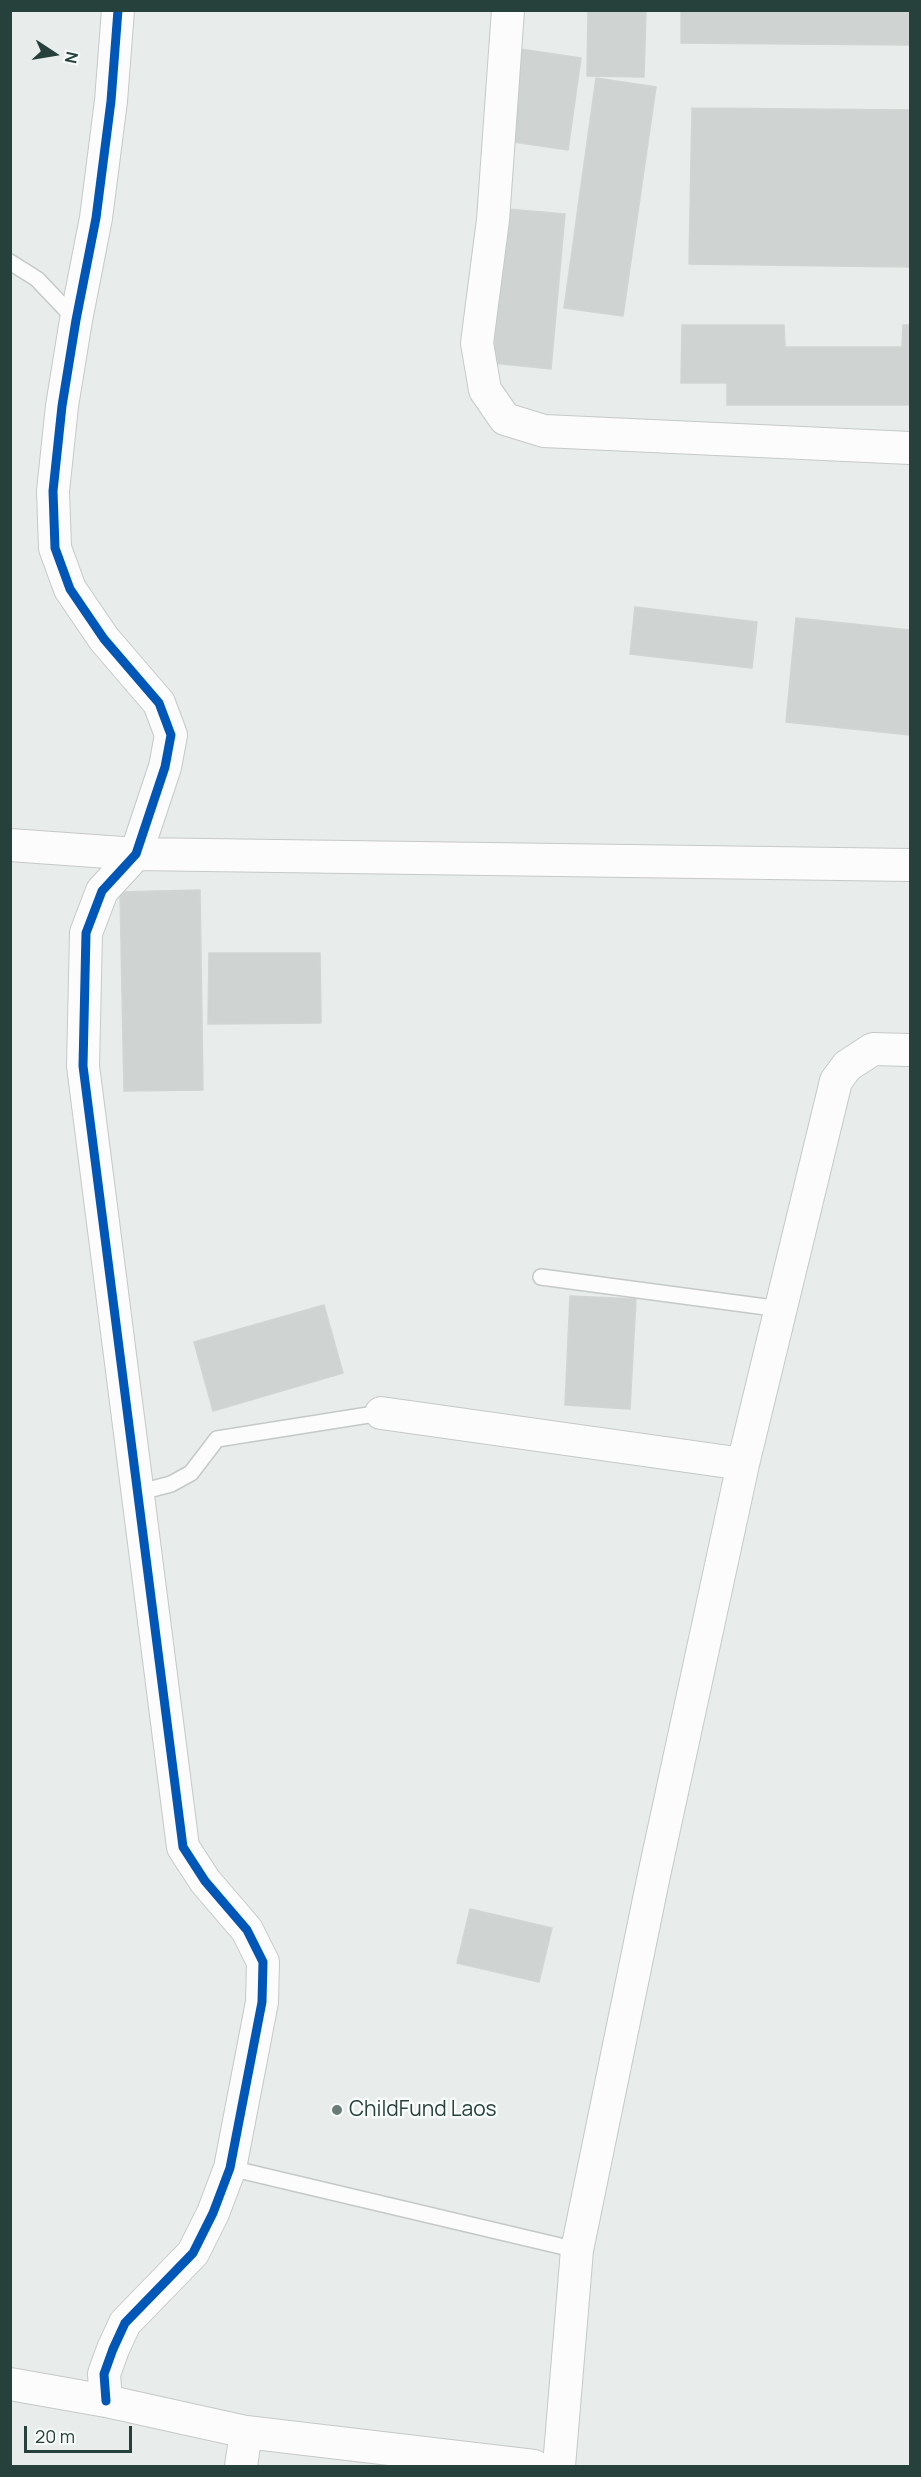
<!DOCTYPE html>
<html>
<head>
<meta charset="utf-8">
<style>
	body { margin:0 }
	#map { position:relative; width:921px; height:2477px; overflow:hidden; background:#e8ecea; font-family:Manrope,sans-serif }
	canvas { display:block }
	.frame { position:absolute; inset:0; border:12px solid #26403b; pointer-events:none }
	.north { position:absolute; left:24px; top:24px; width:60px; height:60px; -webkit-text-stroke:4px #f7fbf9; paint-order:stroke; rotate:102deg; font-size:16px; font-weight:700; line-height:24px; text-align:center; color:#26403b }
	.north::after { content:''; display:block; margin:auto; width:21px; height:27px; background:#26403b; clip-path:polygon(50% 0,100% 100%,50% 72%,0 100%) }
	.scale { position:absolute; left:24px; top:2426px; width:108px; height:27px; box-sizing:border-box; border:3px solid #26403b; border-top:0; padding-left:8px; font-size:18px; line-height:21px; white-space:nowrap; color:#26403b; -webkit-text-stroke:4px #f7fbf9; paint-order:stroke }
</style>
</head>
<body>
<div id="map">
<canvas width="921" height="2477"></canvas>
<div class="frame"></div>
<div class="north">N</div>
<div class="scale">20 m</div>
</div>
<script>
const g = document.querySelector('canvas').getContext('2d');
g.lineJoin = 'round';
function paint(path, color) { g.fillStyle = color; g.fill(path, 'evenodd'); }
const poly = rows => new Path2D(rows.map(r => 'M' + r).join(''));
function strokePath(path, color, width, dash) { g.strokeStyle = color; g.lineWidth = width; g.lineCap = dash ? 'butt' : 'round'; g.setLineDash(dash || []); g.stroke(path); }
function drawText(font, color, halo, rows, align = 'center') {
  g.font = font + ' Manrope,sans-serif'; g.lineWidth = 5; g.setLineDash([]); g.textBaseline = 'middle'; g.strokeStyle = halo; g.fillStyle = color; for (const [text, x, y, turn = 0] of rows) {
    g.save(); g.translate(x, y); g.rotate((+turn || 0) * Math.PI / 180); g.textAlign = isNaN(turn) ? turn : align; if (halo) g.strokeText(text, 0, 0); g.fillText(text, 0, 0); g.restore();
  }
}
const building = poly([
	[588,10,646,10,644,77,587,76,588,10],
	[681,10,910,10,910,45,681,43,681,10],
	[520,49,581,58,568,150,507,141,520,49],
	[596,78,656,87,623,316,564,308,596,78],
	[692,108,910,110,910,267,689,264,692,108],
	[507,209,565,214,551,369,493,363,507,209],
	[682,325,784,325,785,347,902,347,903,325,910,325,910,405,727,405,727,383,681,383,682,325],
	[635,607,757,622,752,668,630,654,635,607],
	[796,618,910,630,910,735,786,722,796,618],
	[200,890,203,1090,124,1091,120,892,200,890],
	[209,953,320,953,321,1023,208,1024,209,953],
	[570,1296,636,1299,630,1409,565,1405,570,1296],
	[324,1305,343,1373,213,1411,194,1342,324,1305],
	[470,1909,552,1928,539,1982,457,1963,470,1909]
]);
paint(building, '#cfd4d2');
strokePath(building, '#d1d5d3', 1.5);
const service = poly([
	[10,262,37,279,75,319],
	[541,1277,781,1309],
	[137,1493,171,1484,191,1473,217,1439,381,1413],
	[230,2168,577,2250]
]);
const minor = poly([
	[508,10,493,220,477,343,485,390,505,419,544,431,910,448],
	[10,845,136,854,910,865],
	[381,1413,743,1464],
	[10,2384,106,2401,246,2432,534,2466],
	[106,2401,104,2374,113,2349,125,2323,193,2253,213,2213,230,2168,262,2002,263,1962,247,1930,205,1881,183,1847,83,1066,86,933,102,891,136,854,165,767,171,735,159,703,104,639,70,589,55,548,53,491,62,406,76,320,96,218,111,101,118,10],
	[241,2466,246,2432],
	[559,2466,577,2250,654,1875,743,1464,836,1081,847,1066,873,1049,910,1050]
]);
strokePath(service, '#c5c9c8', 18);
strokePath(minor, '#c5c9c8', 34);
strokePath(service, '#fcfcfc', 15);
strokePath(minor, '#fcfcfc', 32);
strokePath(poly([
	[106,2401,104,2374,113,2349,125,2323,193,2253,213,2213,230,2168,262,2002,263,1962,247,1930,205,1881,183,1847,83,1066,86,933,102,891,136,854,165,767,171,735,159,703,104,639,70,589,55,548,53,491,62,406,76,320,96,218,111,101,118,10]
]), '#0057b8', 9);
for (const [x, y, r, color] of [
	[337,2110,6,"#6a7c78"]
]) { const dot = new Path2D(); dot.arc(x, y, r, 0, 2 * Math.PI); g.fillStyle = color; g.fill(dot); strokePath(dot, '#f7fbf9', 2); }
drawText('21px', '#26403b', '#f7fbf9', [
	["ChildFund Laos",349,2110]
], 'left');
</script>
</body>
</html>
